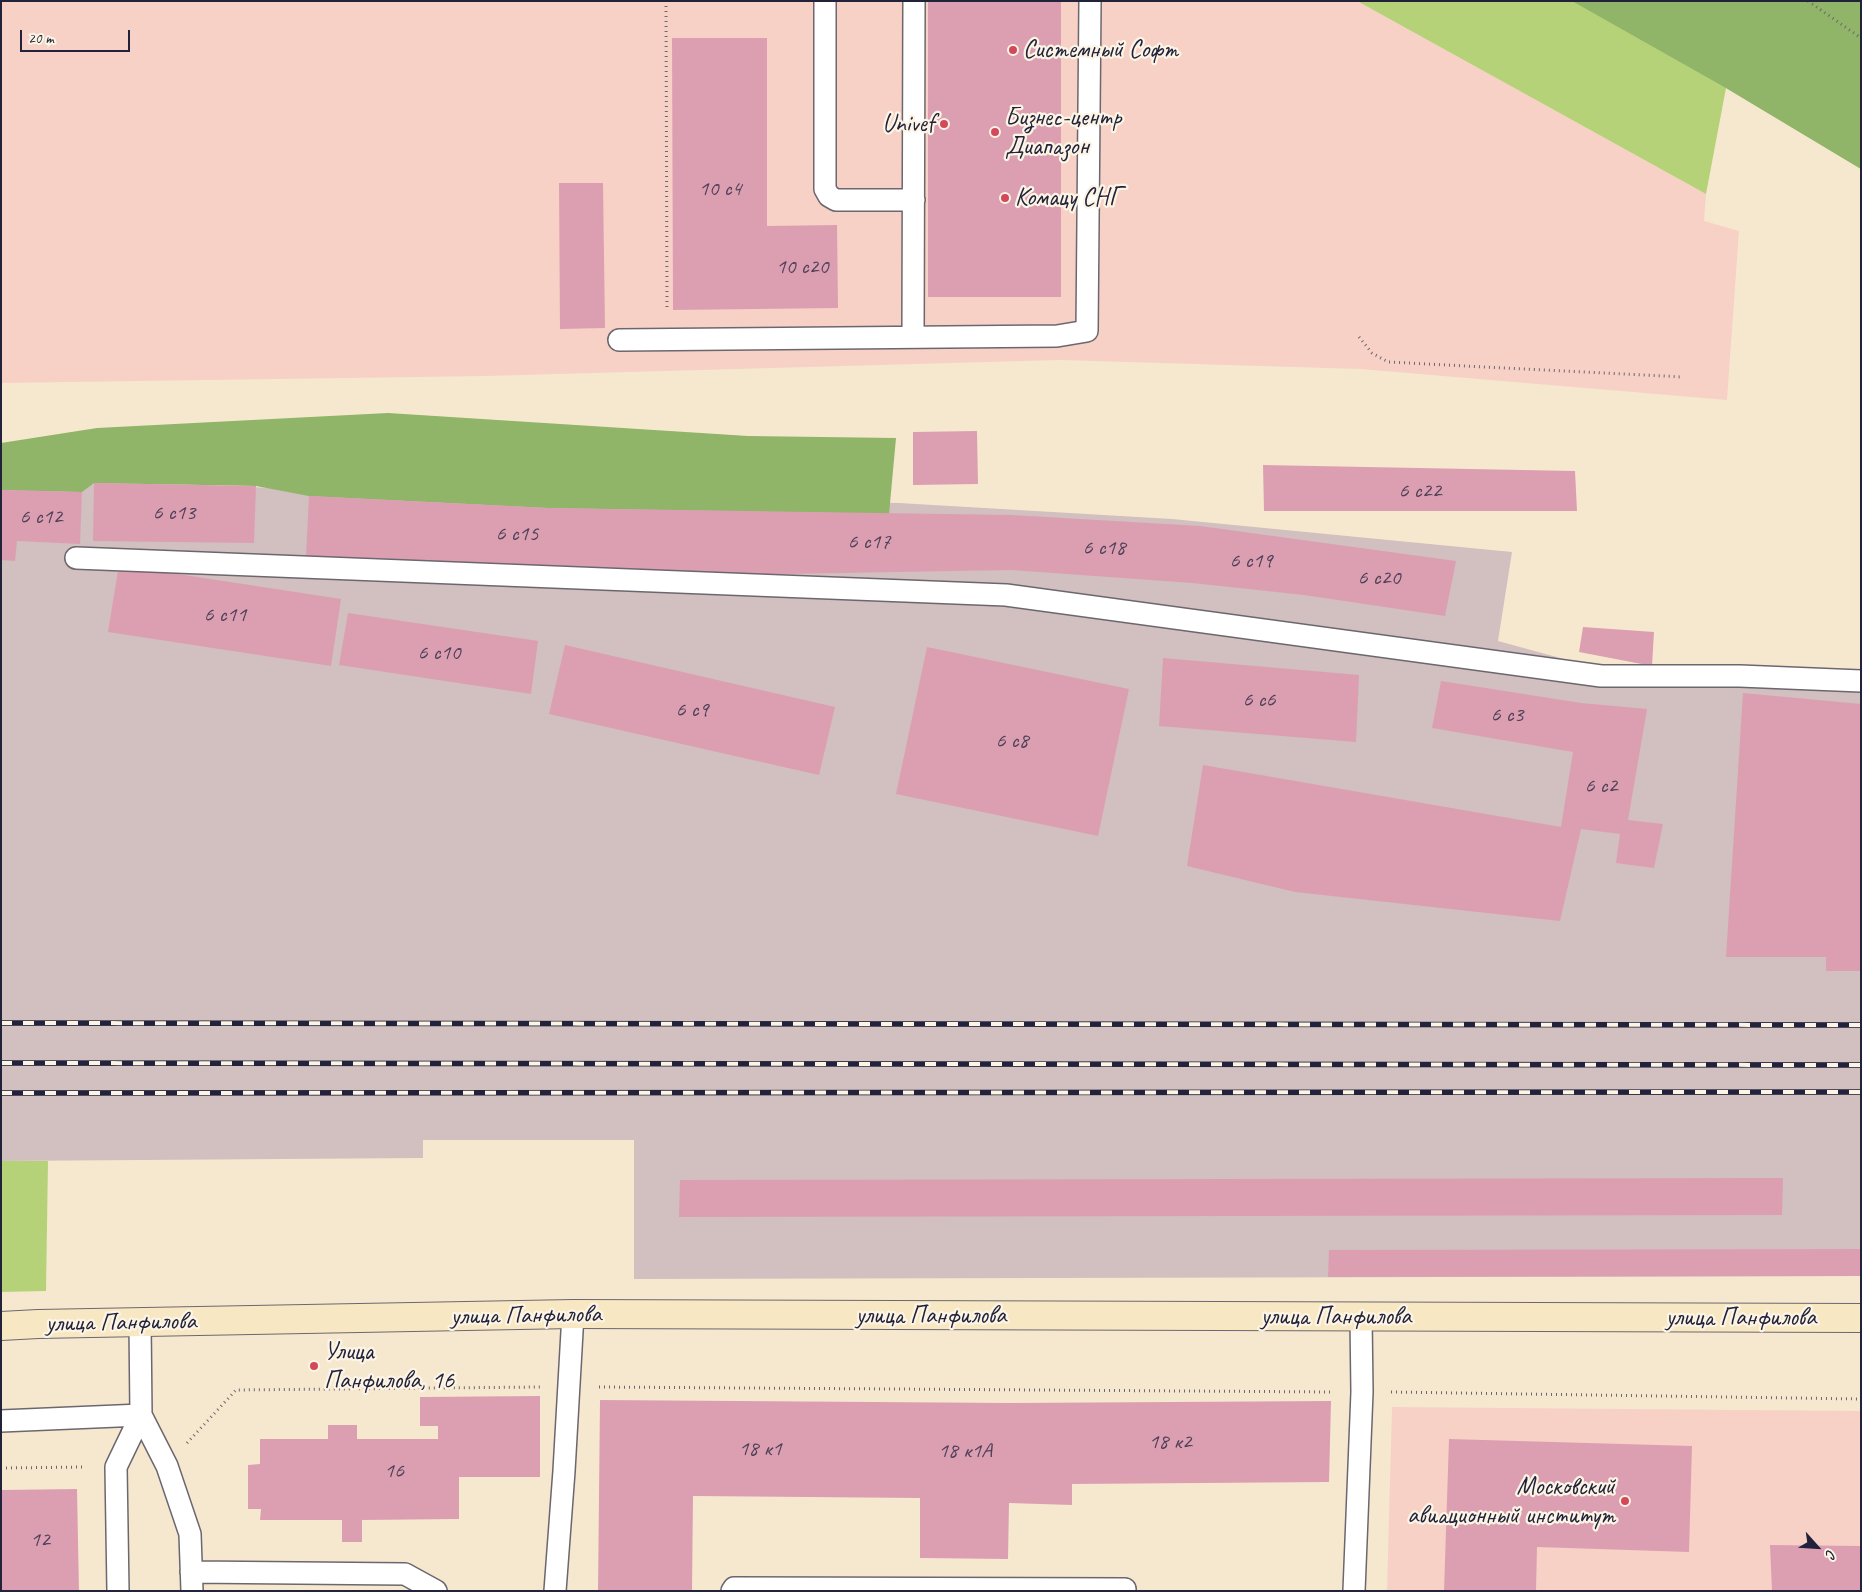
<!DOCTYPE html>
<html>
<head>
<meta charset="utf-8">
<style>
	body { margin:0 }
	#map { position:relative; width:1862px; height:1592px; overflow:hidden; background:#f6e8cf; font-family:Caveat,sans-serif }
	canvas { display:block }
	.frame { position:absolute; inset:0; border:2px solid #22223b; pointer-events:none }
	.north { position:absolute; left:1792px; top:1522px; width:50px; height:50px; -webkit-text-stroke:4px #fcf5e5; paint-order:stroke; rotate:116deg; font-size:14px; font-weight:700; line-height:20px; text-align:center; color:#22223b }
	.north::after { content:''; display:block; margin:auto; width:18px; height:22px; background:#22223b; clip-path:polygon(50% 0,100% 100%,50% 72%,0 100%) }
	.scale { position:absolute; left:20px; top:30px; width:110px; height:22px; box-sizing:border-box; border:2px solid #22223b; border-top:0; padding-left:6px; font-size:15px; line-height:18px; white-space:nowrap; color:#22223b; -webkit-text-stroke:4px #fcf5e5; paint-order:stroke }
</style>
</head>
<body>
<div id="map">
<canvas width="1862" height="1592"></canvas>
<div class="frame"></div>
<div class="north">С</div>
<div class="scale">20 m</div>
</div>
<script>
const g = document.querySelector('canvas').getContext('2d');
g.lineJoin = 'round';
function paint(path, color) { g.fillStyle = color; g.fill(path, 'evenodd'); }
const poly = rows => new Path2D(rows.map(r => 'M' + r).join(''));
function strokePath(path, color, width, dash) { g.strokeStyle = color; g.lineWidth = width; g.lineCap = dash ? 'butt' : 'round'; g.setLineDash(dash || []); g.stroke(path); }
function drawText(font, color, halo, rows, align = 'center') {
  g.font = font + ' Caveat,sans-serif'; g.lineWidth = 4.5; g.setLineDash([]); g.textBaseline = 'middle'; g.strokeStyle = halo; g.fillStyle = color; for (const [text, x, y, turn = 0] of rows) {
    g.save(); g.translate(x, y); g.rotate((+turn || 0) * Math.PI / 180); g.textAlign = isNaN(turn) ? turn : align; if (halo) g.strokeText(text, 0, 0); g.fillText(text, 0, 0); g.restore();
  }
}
paint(poly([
	[1,1,1357,1,1706,194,1704,221,1739,231,1727,400,1360,369,1060,360,487,376,1,383],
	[1392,1407,1861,1411,1861,1591,1387,1591]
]), '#f7d1c6');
paint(poly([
	[1,478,303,489,899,503,1172,519,1512,552,1498,641,1648,682,1861,690,1861,1276,634,1279,634,1140,423,1140,423,1158,1,1161]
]), '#d2bfbf');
paint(poly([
	[1357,1,1861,1,1861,169,1726,88,1706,194],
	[1,1161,48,1161,46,1291,1,1292]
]), '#b6d278');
paint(poly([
	[1572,1,1861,1,1861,169,1726,88],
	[388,413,748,436,896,438,889,514,548,508,309,496,256,486,94,483,82,492,1,490,1,443,97,428]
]), '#90b468');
paint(poly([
	[928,1,1061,1,1061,297,928,297],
	[672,38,767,38,767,226,837,225,838,308,673,310],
	[559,183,603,183,605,328,560,329],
	[977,431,978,484,913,485,913,432],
	[1263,465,1575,471,1577,511,1264,511],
	[94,483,256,486,254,543,93,541],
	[1,490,82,492,80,544,17,541,15,561,1,560],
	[309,496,548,508,1012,515,1200,526,1456,561,1445,616,1304,595,1192,583,1011,570,727,575,539,566,306,557],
	[119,565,341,599,331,666,108,632],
	[348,613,538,641,531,694,339,665],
	[1583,627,1654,632,1652,666,1579,652],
	[565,645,835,707,819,775,549,714],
	[927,647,1129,689,1098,836,896,794],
	[1163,658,1359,675,1356,742,1159,726],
	[1441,681,1581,703,1647,709,1628,820,1663,824,1654,868,1616,863,1620,834,1581,829,1560,921,1295,892,1187,866,1203,765,1561,827,1573,752,1432,728],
	[1743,693,1861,704,1861,971,1826,971,1826,957,1726,957],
	[1783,1178,1782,1215,679,1217,680,1180],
	[1861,1249,1861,1276,1328,1277,1329,1250],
	[540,1396,540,1477,459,1477,459,1519,362,1520,362,1542,342,1542,342,1520,260,1520,261,1509,248,1509,248,1465,260,1464,260,1439,328,1439,328,1425,357,1425,357,1439,438,1439,438,1426,420,1426,420,1397],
	[600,1400,1010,1403,1331,1401,1329,1482,1072,1484,1072,1505,1009,1503,1008,1559,920,1558,920,1498,693,1496,692,1591,598,1591],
	[1449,1439,1692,1446,1689,1552,1537,1547,1536,1591,1444,1591],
	[77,1489,79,1591,1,1591,1,1490],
	[1770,1545,1861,1546,1861,1591,1772,1591]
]), '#dc9fb2');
const lane = poly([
	[825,1,825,189,829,196,836,200,914,200],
	[913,337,914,1],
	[619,340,1057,336,1087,331,1090,1],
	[76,558,1006,595,1601,676,1740,676,1861,681],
	[140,1322,141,1415,167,1466,190,1534,192,1591],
	[1,1421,141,1415,116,1467,118,1591],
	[191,1572,405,1574,436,1591],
	[555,1591,564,1471,573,1314],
	[732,1591,734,1588,1125,1589],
	[1354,1591,1362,1392,1361,1318]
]);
const secondary = poly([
	[1,1326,38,1324,573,1314,1861,1318]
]);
strokePath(lane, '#6c676f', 24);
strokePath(secondary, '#6c676f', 30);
strokePath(poly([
	[666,1,667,311],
	[1808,1,1861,38],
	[1359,337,1372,353,1388,362,1682,377],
	[599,1387,1333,1392],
	[1391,1392,1861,1399],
	[187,1443,236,1390,540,1387],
	[1,1468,86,1467]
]), '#6c676f', 3, [1, 4]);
strokePath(lane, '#fff', 21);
strokePath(secondary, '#f7e8c3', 28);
const rail = poly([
	[1,1023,1861,1025],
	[1,1063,1861,1065],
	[1,1093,1861,1092]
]);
strokePath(rail, '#22223b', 5.5);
strokePath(rail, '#fcf5e5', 4, [11]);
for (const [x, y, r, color] of [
	[1013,50,5,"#d1495b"],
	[944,124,5,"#d1495b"],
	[995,132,5,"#d1495b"],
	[1005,198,5,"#d1495b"],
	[314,1366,5,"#d1495b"],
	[1625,1501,5,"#d1495b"]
]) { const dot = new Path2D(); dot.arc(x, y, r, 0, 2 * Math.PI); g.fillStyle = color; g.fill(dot); strokePath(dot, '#fcf5e5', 2); }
drawText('22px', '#504159', null, [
	["10 с4",720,189],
	["10 с20",802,267],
	["6 с22",1420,491],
	["6 с13",174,513],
	["6 с12",41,517],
	["6 с15",517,534],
	["6 с17",869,542],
	["6 с18",1104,548],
	["6 с19",1251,561],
	["6 с20",1379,578],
	["6 с11",225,615],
	["6 с10",439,653],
	["6 с6",1259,700],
	["6 с9",692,710],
	["6 с3",1507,715],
	["6 с8",1012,741],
	["6 с2",1601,786],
	["18 к2",1170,1442],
	["18 к1",760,1449],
	["18 к1А",965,1451],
	["16",394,1471],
	["12",40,1540]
]);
drawText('25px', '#22223b', '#fcf5e5', [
	["Системный Софт",1023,50],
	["Бизнес-центр",1005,118],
	["Диапазон",1005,147],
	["Univef",934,124,"right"],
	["Комацу СНГ",1015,198],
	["Улица",324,1352],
	["Панфилова, 16",324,1381],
	["Московский",1615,1487,"right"],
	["авиационный институт",1615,1516,"right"]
], 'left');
drawText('25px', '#22223b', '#fcf5e5', [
	["улица Панфилова",526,1316,-1],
	["улица Панфилова",931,1316],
	["улица Панфилова",1336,1317],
	["улица Панфилова",1741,1318],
	["улица Панфилова",121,1323,-1]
]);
</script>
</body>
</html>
